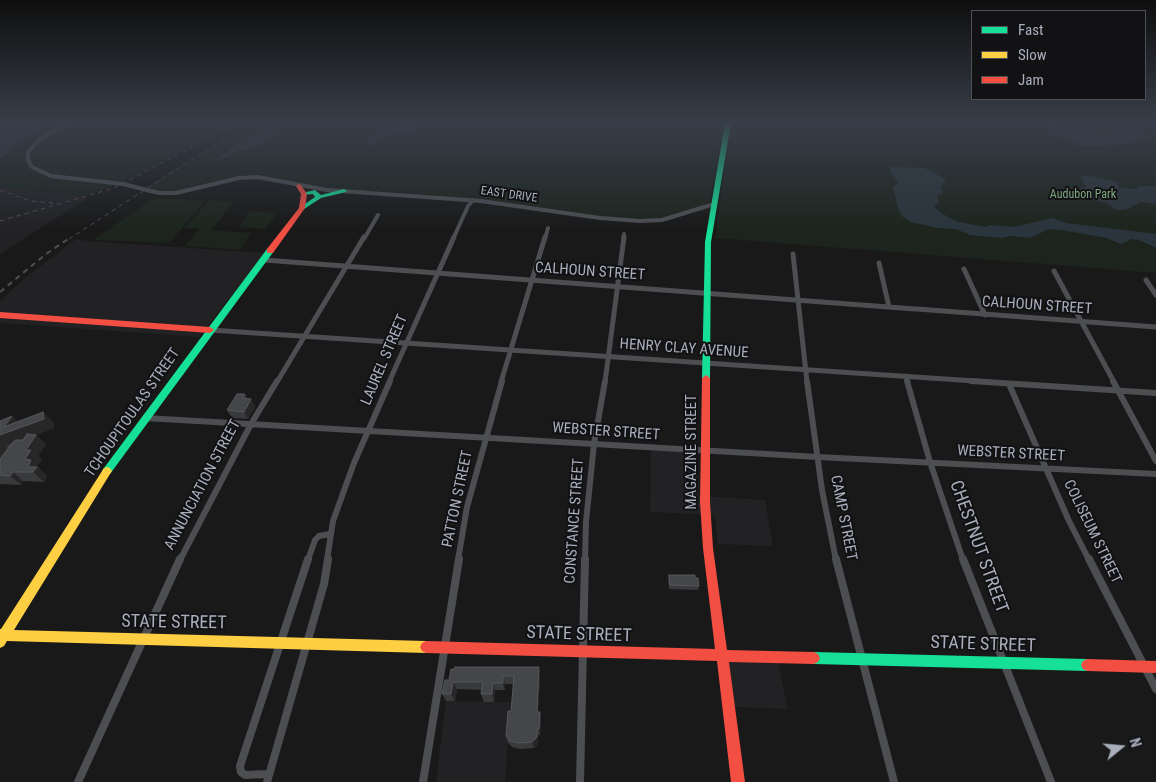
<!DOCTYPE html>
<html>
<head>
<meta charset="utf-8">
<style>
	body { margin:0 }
	#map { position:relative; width:1156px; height:782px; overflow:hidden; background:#191919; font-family:"Roboto Condensed",sans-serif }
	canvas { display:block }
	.legend { position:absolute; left:971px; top:10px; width:175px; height:90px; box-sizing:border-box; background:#121215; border:1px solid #4e5057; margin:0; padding:6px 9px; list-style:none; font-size:15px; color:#a9aebb }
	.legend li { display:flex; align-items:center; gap:10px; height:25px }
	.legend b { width:25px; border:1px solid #4e5057 }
	.north { position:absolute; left:1096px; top:722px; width:50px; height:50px; -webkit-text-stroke:4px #121215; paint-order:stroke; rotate:73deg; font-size:14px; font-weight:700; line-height:20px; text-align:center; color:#a9aebb }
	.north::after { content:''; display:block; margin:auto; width:18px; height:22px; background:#a9aebb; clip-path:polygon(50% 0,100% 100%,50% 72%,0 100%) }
</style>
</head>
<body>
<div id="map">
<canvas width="1156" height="782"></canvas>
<ul class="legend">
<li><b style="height:6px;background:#16e098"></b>Fast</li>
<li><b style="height:6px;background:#ffcf43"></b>Slow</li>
<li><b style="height:6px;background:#f24e42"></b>Jam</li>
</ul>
<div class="north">N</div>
</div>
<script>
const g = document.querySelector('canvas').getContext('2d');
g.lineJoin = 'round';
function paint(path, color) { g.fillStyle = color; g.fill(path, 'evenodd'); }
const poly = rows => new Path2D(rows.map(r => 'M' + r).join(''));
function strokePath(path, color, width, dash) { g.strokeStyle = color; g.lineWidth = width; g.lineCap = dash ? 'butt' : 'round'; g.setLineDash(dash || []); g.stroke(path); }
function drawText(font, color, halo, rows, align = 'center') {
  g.font = font + ' "Roboto Condensed",sans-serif'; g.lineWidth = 4; g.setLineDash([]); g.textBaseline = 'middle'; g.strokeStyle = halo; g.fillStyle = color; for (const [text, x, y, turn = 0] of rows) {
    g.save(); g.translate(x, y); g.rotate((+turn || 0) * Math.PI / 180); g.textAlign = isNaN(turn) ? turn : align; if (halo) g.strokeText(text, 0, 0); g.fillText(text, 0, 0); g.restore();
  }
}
paint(poly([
	[0,187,86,196,86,199,0,254],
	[76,239,87,241,265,253,199,337,0,323,0,301,26,277],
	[651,450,697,453,699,496,765,500,773,546,718,544,715,515,650,512],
	[732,660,778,663,788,709,734,707,729,662],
	[446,701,511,702,505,782,436,782]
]), '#222225');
paint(poly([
	[24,123,234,123,124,181,86,196,0,187,0,143],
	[256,123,724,123,710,201,704,206,662,220,622,220,511,205,318,189,273,179,239,178,176,193,159,193,144,189,208,149],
	[731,123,1156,123,1156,273,715,238],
	[160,198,205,201,171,241,167,243,95,240,95,238,152,200],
	[209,200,234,202,211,230,252,233,239,250,185,246,199,229,184,228],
	[250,211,277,213,265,229,238,227]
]), '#1c241d');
paint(poly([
	[0,123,49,123,29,135,0,159],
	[404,123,414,123,413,128,417,129,394,132,379,139,375,145,371,144,368,140,368,138,379,135,381,129,384,127,402,125],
	[1026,123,1050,123,1074,133,1091,132,1103,135,1136,133,1148,136,1152,140,1109,146,1081,146,1066,137,1049,135,1049,129,1043,125],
	[270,132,274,134,272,137,261,145,234,153,229,157,212,161,245,140],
	[890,167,924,168,942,177,946,181,940,187,943,193,937,195,939,203,934,207,946,216,959,222,985,227,990,225,1014,227,1053,218,1066,223,1156,234,1156,248,1139,240,1131,239,1121,244,1107,238,1061,230,1049,229,1030,238,1011,236,1001,238,970,235,956,229,937,228,911,222,902,216,898,208,893,187,898,183,891,172],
	[1084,175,1116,181,1120,188,1137,189,1140,186,1156,186,1156,202,1154,204,1141,202,1125,210,1116,210,1107,203,1093,200,1085,195,1080,189,1086,187,1081,178]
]), '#2a343c');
strokePath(poly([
	[67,123,41,138,35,144,28,153,28,160,32,167,51,176,123,184,159,193,176,193,239,178,258,177,327,190,481,201,600,218,640,221,662,220,714,204],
	[364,239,378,215],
	[453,239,468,206,473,200],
	[545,239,548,228],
	[623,239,624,234]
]), '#4c4e52', 4);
strokePath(poly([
	[793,254,807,382],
	[264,260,915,309],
	[879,263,889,307],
	[964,269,985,315],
	[1054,271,1114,382],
	[1146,280,1156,295],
	[917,309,1156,327],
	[210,330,990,382],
	[906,376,908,382],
	[277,382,364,237],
	[389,382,454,237],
	[501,382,545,237],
	[605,382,624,237]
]), '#4c4e52', 5);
strokePath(poly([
	[807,381,822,490,836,560],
	[907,381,930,462,963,560],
	[971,381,1156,393],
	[1113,381,1156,461],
	[1009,384,1069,521,1089,560],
	[145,418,818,457,1156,474],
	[180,560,251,424,277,381],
	[308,560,315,540,319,536,330,534],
	[327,560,333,521,354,463,390,381],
	[458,560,467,507,502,381],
	[585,560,586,522,594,444,605,381]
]), '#4c4e52', 6);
strokePath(poly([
	[836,559,894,782],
	[963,559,1051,782],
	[1089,559,1156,689],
	[268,774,245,775,241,772,240,766,308,559],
	[78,782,180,559],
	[267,782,324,584,328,559],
	[423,782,459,559],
	[580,782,585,559]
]), '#4c4e52', 8);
paint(poly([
	[725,123,731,123,711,242,710,378,706,381,702,378,705,242,725,123],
	[344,189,347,191,346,192,321,198,304,209,300,209,299,208,315,197,313,194,302,195,302,193,315,190,321,195,344,189],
	[267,249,270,249,274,251,110,474,107,475,104,474,102,471,104,468,267,249],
	[814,652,1087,659,1091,661,1093,665,1091,669,1087,671,814,664,810,662,808,658,810,654,814,652]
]), '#16e098');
paint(poly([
	[107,467,110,468,112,471,110,474,14,630,426,641,430,643,432,647,430,651,426,653,7,641,4,646,0,648,0,629,1,629,104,468,107,467]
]), '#ffcf43');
paint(poly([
	[299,184,301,185,307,194,305,208,273,253,267,253,267,249,299,208,301,194,296,186,299,184],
	[0,312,210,327,214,330,210,333,0,318,0,312],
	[706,375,710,378,710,502,713,548,727,650,814,652,818,654,820,658,818,662,814,664,729,662,745,782,731,782,717,661,426,653,422,651,420,647,422,643,426,641,715,649,703,548,700,502,702,378,706,375],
	[1087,659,1156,661,1156,673,1087,671,1083,669,1081,665,1083,661,1087,659]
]), '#f24e42');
strokePath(poly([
	[0,190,30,201,53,203],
	[0,221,114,188,237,123],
	[69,239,203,152,256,123]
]), '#4c4e51', 1, [4.5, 4]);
strokePath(poly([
	[0,292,46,254,71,237]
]), '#4c4e51', 2, [5.5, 4.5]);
paint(poly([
	[245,394,247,399,251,399,255,406,248,419,232,418,227,410],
	[43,412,53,422,54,428,36,435,46,444,38,456,42,459,37,466,47,476,44,482,23,481,21,485,0,484,0,421,12,416,18,422],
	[669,575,695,578,699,586,698,590,669,589,668,579],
	[451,669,540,675,538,712,540,712,541,719,540,735,538,735,538,744,534,748,520,749,512,747,508,743,506,736,511,711,513,684,505,684,505,690,495,690,494,702,484,702,481,694,482,690,457,689,455,701,446,701,442,694,449,680]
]), '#393a3c');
paint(poly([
	[251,399,255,406,248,419,244,412],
	[43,412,53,422,54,428,36,435,46,444,38,456,42,459,37,466,47,476,44,482,28,467,25,459,26,450,35,435,6,446,9,449,0,467,0,435,4,427,12,416,22,425],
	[13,472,23,481,21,485,10,476],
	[539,667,540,675,538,719,537,712],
	[503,676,505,684,505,690,503,683],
	[453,682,457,689,455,701,451,694],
	[493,683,495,690,494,702,492,694],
	[540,712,541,719,540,735,539,729],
	[537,729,538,735,538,744,534,748,532,742]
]), '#272728');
const building = poly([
	[237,394,245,394,242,398,251,399,244,412,227,410,237,394],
	[43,412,44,419,0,435,0,421,12,416,4,427,43,412],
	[27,434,36,435,26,450,31,450,25,459,31,460,28,467,37,467,33,472,13,472,10,476,0,475,0,459,13,442,16,440,23,440,27,434],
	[669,575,695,575,695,578,698,578,699,586,670,585,669,575],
	[455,667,539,667,537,712,540,712,539,729,537,729,537,737,532,742,518,743,510,741,506,736,508,711,511,711,514,676,503,676,503,683,493,683,492,694,481,694,483,682,453,682,451,694,442,694,445,680,449,680,451,669,455,669,455,667]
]);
paint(building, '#454649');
strokePath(building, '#55565b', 1);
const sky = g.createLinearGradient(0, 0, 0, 232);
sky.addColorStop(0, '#0e0e0e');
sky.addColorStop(0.53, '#383e49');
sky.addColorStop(1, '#383e4900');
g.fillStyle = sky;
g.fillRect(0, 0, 1156, 232);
drawText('12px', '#a9aebb', '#121215', [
	["EAST DRIVE",509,195,8]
]);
drawText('12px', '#7ea781', '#121215', [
	["Audubon Park",1083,195]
]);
drawText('15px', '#a9aebb', '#121215', [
	["CALHOUN STREET",590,272,4],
	["CALHOUN STREET",1037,306,4],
	["HENRY CLAY AVENUE",684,349,4],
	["LAUREL STREET",385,360,-67],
	["TCHOUPITOULAS STREET",133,413,-55],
	["WEBSTER STREET",606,432,4],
	["MAGAZINE STREET",692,452,-90],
	["WEBSTER STREET",1011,454,3],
	["ANNUNCIATION STREET",203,485,-62],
	["PATTON STREET",458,499,-78],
	["CAMP STREET",843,518,79],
	["CONSTANCE STREET",575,521,-86],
	["COLISEUM STREET",1092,532,64]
]);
drawText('18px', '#a9aebb', '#121215', [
	["CHESTNUT STREET",978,547,70],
	["STATE STREET",174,623,1],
	["STATE STREET",579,635,2],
	["STATE STREET",983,645,2]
]);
</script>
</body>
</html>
